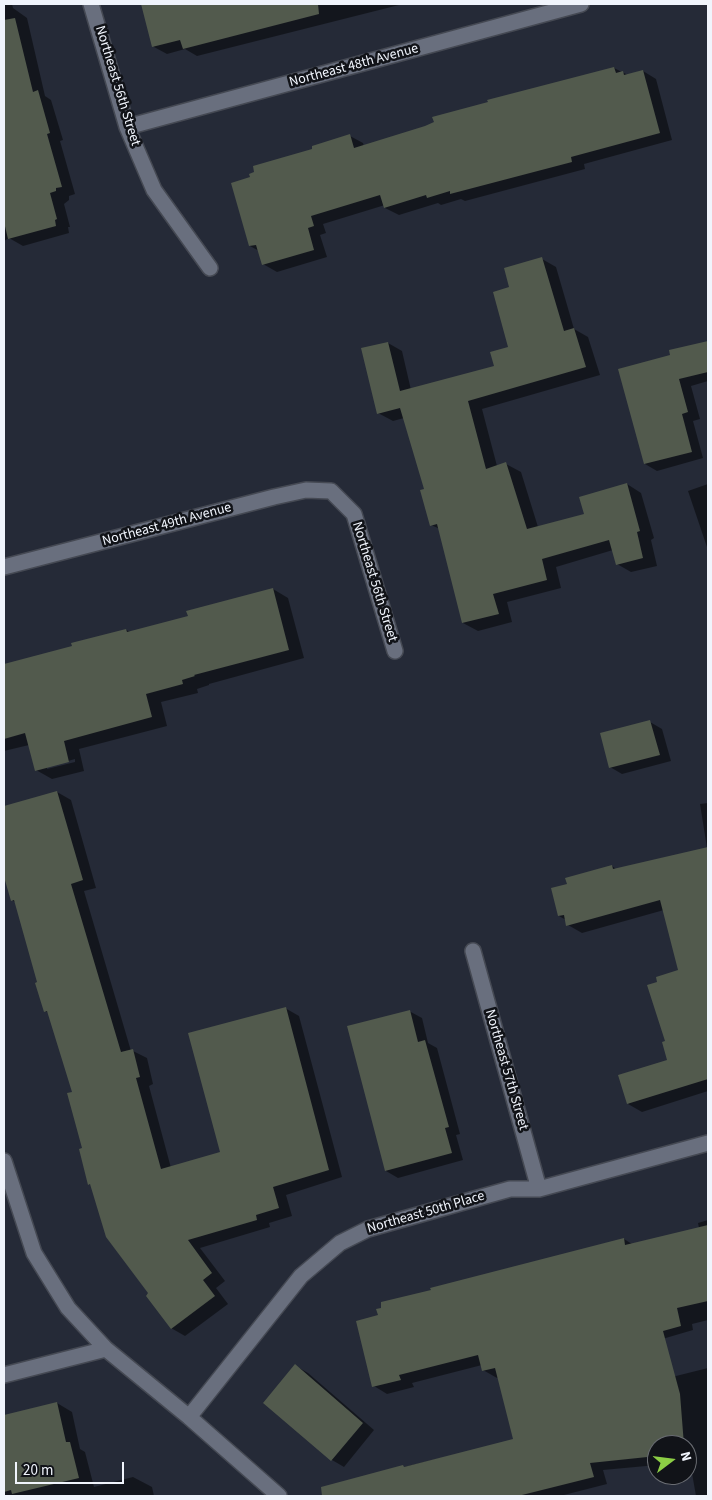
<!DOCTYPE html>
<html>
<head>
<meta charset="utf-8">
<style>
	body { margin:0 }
	#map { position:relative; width:712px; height:1500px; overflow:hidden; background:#252a37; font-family:"Source Sans 3",sans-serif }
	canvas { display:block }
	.frame { position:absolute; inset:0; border:5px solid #f0f4fc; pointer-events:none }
	.north { position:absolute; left:647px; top:1435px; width:50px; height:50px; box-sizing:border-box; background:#111318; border:1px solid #6a6d73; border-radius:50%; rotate:75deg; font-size:14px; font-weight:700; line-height:20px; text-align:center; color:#f0f4fc }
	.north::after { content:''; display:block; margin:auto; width:18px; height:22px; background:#8cce45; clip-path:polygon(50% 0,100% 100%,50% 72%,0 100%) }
	.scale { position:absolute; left:15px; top:1462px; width:109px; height:22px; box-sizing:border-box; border:2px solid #f0f4fc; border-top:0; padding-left:6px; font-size:15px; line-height:18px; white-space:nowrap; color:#f0f4fc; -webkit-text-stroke:4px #111318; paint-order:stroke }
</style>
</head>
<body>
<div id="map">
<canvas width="712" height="1500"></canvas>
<div class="frame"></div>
<div class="north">N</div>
<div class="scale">20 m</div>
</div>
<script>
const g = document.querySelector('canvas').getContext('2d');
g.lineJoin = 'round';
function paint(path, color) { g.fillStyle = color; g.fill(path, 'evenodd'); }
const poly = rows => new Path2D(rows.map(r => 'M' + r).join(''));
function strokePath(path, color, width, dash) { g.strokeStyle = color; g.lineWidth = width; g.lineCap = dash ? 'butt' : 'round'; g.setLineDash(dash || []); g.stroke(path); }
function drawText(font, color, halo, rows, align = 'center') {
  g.font = font + ' "Source Sans 3",sans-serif'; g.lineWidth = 5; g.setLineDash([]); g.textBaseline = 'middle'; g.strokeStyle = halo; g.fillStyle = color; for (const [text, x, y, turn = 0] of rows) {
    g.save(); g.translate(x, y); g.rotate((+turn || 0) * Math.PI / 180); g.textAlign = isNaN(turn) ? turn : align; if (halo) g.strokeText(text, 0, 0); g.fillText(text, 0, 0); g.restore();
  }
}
paint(poly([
	[4,4,12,4,13,8,27,18,45,96,51,100,63,140,60,141,75,194,69,196,69,200,64,204,70,227,68,227,69,233,23,246,9,238,4,241],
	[142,4,403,4,197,56,185,49,167,54,154,47],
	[614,68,628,75,643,71,656,79,672,140,584,164,585,169,465,201,461,199,441,205,438,203,399,215,385,208,385,205,323,224,326,233,320,235,327,257,277,272,263,264,259,251,250,246,251,178,314,150,350,136,363,143,364,147],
	[542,259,556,267,574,329,588,337,600,375,482,409,497,466,506,464,521,472,538,527,586,515,627,484,641,493,654,538,651,540,657,566,631,572,617,564,613,550,556,567,561,588,507,602,512,622,478,631,463,623,440,529,431,525,426,490,404,418,393,421,378,413,388,343,402,351,411,390,496,367,509,347,511,288],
	[708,342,708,381,691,386,700,419,693,421,703,458,657,471,645,464,672,356,670,351],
	[708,484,708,550,688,491],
	[273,589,288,598,304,658,209,684,209,685,197,689,198,693,161,702,167,726,79,749,84,771,52,779,36,770,29,745,4,751,4,665,73,647,126,630,131,632,189,617],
	[75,759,75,762,47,769,47,767],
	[650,722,662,729,671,761,622,774,610,767],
	[57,792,71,800,96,888,84,891,131,1051,133,1051,147,1058,153,1084,149,1086,171,1168,222,1153,285,1008,299,1016,342,1177,286,1195,292,1216,269,1223,270,1227,200,1248,225,1281,216,1288,228,1304,185,1336,171,1328,150,1293,92,1185,89,1184,73,1093,49,1013,45,1011,39,983,16,903,12,900,4,873,4,807],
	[708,803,708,1091,642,1112,628,1104,669,1061,659,983,680,971,664,910,582,933,568,925,566,920,559,916,568,885,612,866,616,869,707,848,700,804],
	[409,1011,422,1018,428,1043,437,1048,460,1134,456,1135,463,1160,398,1178,386,1171],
	[708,1220,708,1320,692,1324,693,1330,618,1352,628,1388,708,1368,708,1496,696,1496,690,1462,687,1462,687,1445,657,1445,657,1465,603,1470,607,1484,560,1496,356,1496,351,1480,515,1440,499,1377,497,1378,483,1370,482,1365,412,1383,414,1387,387,1394,374,1386,624,1239,632,1244,699,1228,698,1223],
	[296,1366,308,1373,374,1430,344,1467,332,1460],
	[57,1403,72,1412,80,1449,85,1452,94,1487,133,1477,152,1487,154,1496,4,1496,4,1416]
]), '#0007');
paint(poly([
	[141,4,318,4,319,14,183,49,180,40,152,47],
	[15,18,33,92,38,90,50,133,47,134,62,187,56,188,56,191,50,193,57,219,55,220,56,226,8,239,4,222,4,20],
	[614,67,616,73,623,71,624,75,643,70,660,133,571,157,572,162,450,194,450,191,427,198,426,195,384,208,380,195,311,216,314,226,308,228,314,250,262,265,256,245,249,246,231,183,250,177,249,174,254,172,253,166,312,149,312,146,350,134,354,148,425,126,434,122,432,117,488,102,487,100],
	[542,257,564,331,574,328,586,367,468,401,486,469,506,462,527,529,584,514,579,497,627,483,640,531,637,532,643,558,616,565,609,540,542,559,547,580,493,594,499,614,462,623,437,524,430,526,420,490,424,489,400,408,377,414,361,348,388,342,400,391,494,366,490,352,508,347,493,292,509,287,504,268],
	[708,341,708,372,679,379,688,412,682,414,692,452,644,464,618,369,670,355,669,350],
	[273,588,289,650,194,675,195,676,182,680,183,684,146,694,152,717,64,741,69,762,35,771,25,733,4,739,4,664,72,646,71,643,126,629,127,632,188,616,186,611],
	[650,720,660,755,609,768,600,733],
	[57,791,83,880,71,884,121,1052,133,1049,140,1077,136,1078,161,1169,220,1152,188,1033,286,1007,329,1170,273,1187,279,1208,256,1215,257,1220,188,1240,212,1273,203,1280,215,1296,171,1329,146,1296,148,1293,106,1237,90,1184,88,1185,79,1149,82,1148,67,1093,72,1092,47,1011,44,1012,35,983,37,982,14,900,11,901,4,877,4,806],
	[708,847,708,1079,627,1104,618,1075,667,1060,662,1042,665,1041,647,985,657,982,656,977,678,970,660,900,566,926,564,915,558,916,551,888,567,884,565,878,612,865,613,869],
	[410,1010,418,1042,425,1040,449,1127,445,1128,452,1153,385,1171,347,1026],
	[708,1225,708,1301,677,1308,681,1326,663,1331,680,1394,684,1445,657,1445,657,1456,590,1463,594,1477,518,1496,322,1496,321,1487,403,1465,404,1467,513,1439,495,1368,482,1371,478,1355,399,1375,401,1380,372,1387,356,1321,378,1315,376,1309,381,1308,381,1302,431,1290,430,1288,624,1238,625,1245],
	[295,1364,363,1423,331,1461,263,1403],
	[57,1402,66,1442,70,1442,79,1478,12,1494,11,1490,4,1492,4,1415]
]), '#525a4d');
const minor = poly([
	[91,4,127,127,154,190,210,268],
	[127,127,581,4],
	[4,567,274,497,306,490,331,491,354,514,395,651],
	[473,951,539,1189],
	[4,1161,34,1253,68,1308,106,1349,189,1417,279,1496],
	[4,1375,106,1349],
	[189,1417,301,1276,340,1243,368,1229,510,1189,539,1189,708,1143]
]);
strokePath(minor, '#454953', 18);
strokePath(minor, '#696f7e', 15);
drawText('14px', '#f0f4fc', '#111318', [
	["Northeast 48th Avenue",354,66,-15],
	["Northeast 56th Street",117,86,73],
	["Northeast 49th Avenue",167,525,-15],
	["Northeast 56th Street",374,582,73],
	["Northeast 57th Street",506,1070,74],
	["Northeast 50th Place",426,1213,-16]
]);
</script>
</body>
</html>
